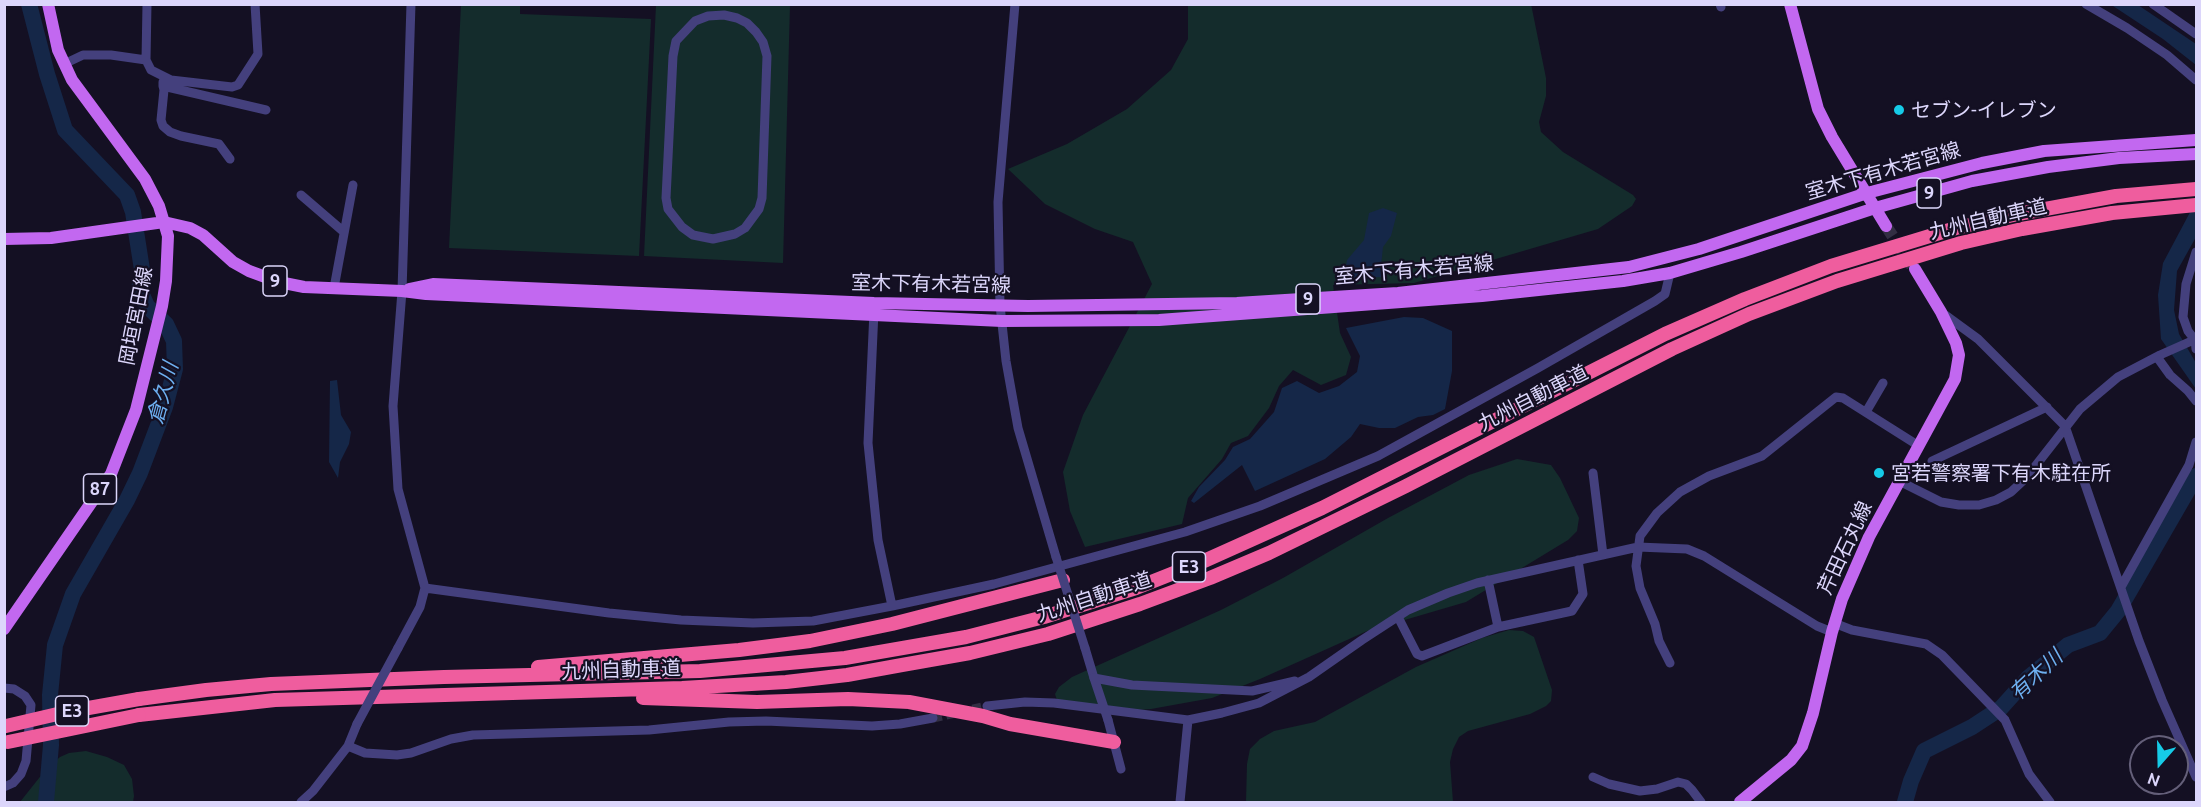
<!DOCTYPE html>
<html>
<head>
<meta charset="utf-8">
<style>
	body { margin:0 }
	#map { position:relative; width:2201px; height:807px; overflow:hidden; background:#141023; font-family:Ubuntu,sans-serif }
	canvas { display:block }
	.frame { position:absolute; inset:0; border:6px solid #dcd6fb; pointer-events:none }
	.north { position:absolute; left:2129px; top:735px; width:60px; height:60px; box-sizing:border-box; background:#141023; border:2px solid #645f79; border-radius:50%; rotate:200deg; font-size:16px; font-weight:700; line-height:24px; text-align:center; color:#dcd6fb }
	.north::after { content:''; display:block; margin:auto; width:21px; height:27px; background:#16cbe7; clip-path:polygon(50% 0,100% 100%,50% 72%,0 100%) }
</style>
</head>
<body>
<div id="map">
<canvas width="2201" height="807"></canvas>
<div class="frame"></div>
<div class="north">N</div>
</div>
<script>
const g = document.querySelector('canvas').getContext('2d');
g.lineJoin = 'round';
function paint(path, color) { g.fillStyle = color; g.fill(path, 'evenodd'); }
const poly = rows => new Path2D(rows.map(r => 'M' + r).join(''));
function strokePath(path, color, width, dash) { g.strokeStyle = color; g.lineWidth = width; g.lineCap = dash ? 'butt' : 'round'; g.setLineDash(dash || []); g.stroke(path); }
function drawText(font, color, halo, rows, align = 'center') {
  g.font = font + ' Ubuntu,"Noto Sans JP",sans-serif'; g.lineWidth = 4.5; g.setLineDash([]); g.textBaseline = 'middle'; g.strokeStyle = halo; g.fillStyle = color; for (const [text, x, y, turn = 0] of rows) {
    g.save(); g.translate(x, y); g.rotate((+turn || 0) * Math.PI / 180); g.textAlign = isNaN(turn) ? turn : align; if (halo) g.strokeText(text, 0, 0); g.fillText(text, 0, 0); g.restore();
  }
}
paint(poly([
	[1531,4,1546,78,1546,96,1539,122,1541,132,1563,152,1633,195,1636,199,1632,206,1598,229,1414,283,1333,285,1340,333,1351,357,1346,375,1321,385,1293,370,1279,386,1269,408,1248,436,1231,443,1222,459,1188,498,1182,524,1085,547,1070,511,1063,472,1083,415,1152,284,1133,242,1095,229,1045,204,1008,169,1067,144,1127,109,1171,70,1188,39,1188,5],
	[461,5,520,5,520,14,651,19,639,256,449,248],
	[656,5,790,5,783,263,644,256],
	[1517,459,1551,465,1560,478,1579,518,1577,531,1568,540,1466,602,1367,631,1260,679,1212,698,1151,709,1112,712,1058,703,1055,694,1059,687,1072,677,1221,610,1283,578,1388,518,1469,475],
	[1509,630,1523,631,1534,637,1552,690,1551,701,1546,706,1530,714,1468,731,1459,737,1453,749,1450,762,1453,802,1246,802,1247,764,1250,749,1260,739,1274,731,1315,722,1416,667,1482,638],
	[86,751,107,757,124,765,132,779,134,796,133,802,20,802,47,768,60,757,69,753]
]), '#142c2c');
paint(poly([
	[2114,5,2138,5,2196,44,2196,65,2163,39,2113,6],
	[2196,201,2196,237,2177,271,2174,310,2179,334,2196,363,2196,389,2161,339,2158,295,2163,263],
	[1383,208,1397,213,1391,236,1383,247,1381,266,1382,277,1344,279,1347,260,1364,240,1369,213],
	[1404,317,1423,318,1452,331,1452,371,1445,409,1433,415,1418,417,1395,428,1379,428,1360,424,1351,437,1325,459,1255,491,1242,465,1194,503,1191,501,1199,487,1225,460,1233,447,1250,439,1274,412,1282,388,1297,381,1319,393,1339,386,1357,372,1360,356,1346,328],
	[337,380,341,415,351,432,349,444,340,462,338,478,329,462,330,381]
]), '#152748');
strokePath(poly([
	[29,4,47,74,65,130,127,195,133,212,143,276,139,288,147,306,166,324,174,341,175,369,165,407,140,473,127,500,73,594,55,645,50,695,51,745,46,802],
	[1905,802,1911,781,1924,751,1972,727,2001,708,2028,678,2068,645,2100,633,2118,611,2196,476]
]), '#152748', 16);
strokePath(poly([
	[933,718,987,706]
]), '#322e43', 9, [9, 4.5]);
strokePath(poly([
	[1886,226,1912,266]
]), '#322e43', 12, [12, 6]);
strokePath(poly([
	[1015,4,998,202,1000,305,1006,361,1018,428,1056,557],
	[1720,4,1721,7],
	[2086,4,2127,28,2167,55,2196,80],
	[2153,4,2196,34],
	[724,15,737,18,747,23,756,32,763,42,767,56,762,198,759,209,745,228,735,234,713,239,693,235,682,227,668,209,666,198,673,56,676,41,695,21,708,16,724,15],
	[146,60,147,4],
	[64,64,83,55,111,55,146,60,151,70,171,80,232,87,238,85,258,54,255,4],
	[163,82,163,86,266,110],
	[163,86,164,90,161,120,163,126,170,132,181,136,219,144,230,159],
	[301,195,344,232],
	[2196,252,2186,284,2183,317,2188,331,2195,340,2196,349],
	[334,288,353,185],
	[874,311,868,443,878,540,892,606],
	[1941,312,1978,339,2065,426,2139,641,2162,700,2196,777],
	[2157,357,2170,375,2188,391,2196,401],
	[1866,412,1883,383],
	[1932,461,2047,407],
	[1593,473,1603,555],
	[1899,481,1941,502,1959,505,1979,505,1996,500,2011,492,2026,478,2080,409,2118,377,2160,355,2196,339],
	[1488,580,1498,627],
	[2121,587,2189,465,2196,442],
	[425,588,609,613,681,620,753,623,813,621,892,606,994,584,1185,532,1260,506,1378,456,1538,368,1655,301,1665,294,1670,273],
	[1398,617,1417,654,1422,656,1498,627,1572,611,1583,594,1578,560],
	[1834,623,1852,630,1926,644,1942,655,2005,720,2029,774,2050,802],
	[398,648,420,607,425,588,398,489,393,406,402,291,411,4],
	[1085,648,1094,678,1132,685,1252,691,1295,681],
	[1670,663,1659,641,1655,624,1640,588,1636,566,1640,536,1657,513,1680,492,1709,476,1762,456,1836,397,1843,398,1919,446],
	[4,688,14,689,25,696,31,705,26,761,21,774,13,783,4,787],
	[987,706,1025,702,1054,703,1188,720,1222,713,1259,703,1309,677,1362,640,1408,610,1448,593,1477,583,1638,547,1687,549,1704,556,1817,626,1832,632],
	[1108,720,1121,769],
	[348,746,365,753,397,755,411,753,451,739,473,735,649,730,729,722,766,721,872,726,900,724,933,718],
	[1593,777,1609,784,1640,791,1657,789,1678,782,1686,784,1692,790,1701,802],
	[301,802,313,791,348,746,357,724],
	[1180,802,1188,720]
]), '#44407d', 9);
strokePath(poly([
	[1790,4,1818,109,1832,137,1886,226],
	[4,239,51,238,164,222,190,228,203,235,233,262,249,271,279,282,304,287,402,291,426,294,1002,321,1159,320,1482,296,1623,281,1670,273,1741,252,1875,208,1972,181,2048,167,2119,158,2196,154],
	[409,289,433,284,874,303,1028,306,1237,303,1398,293,1629,267,1699,249,1867,193,1982,163,2044,151,2196,140],
	[4,629,111,474,136,410,162,306,166,281,168,236,159,206,145,179,72,80,58,50,48,4],
	[1740,802,1791,760,1802,746,1813,713,1832,632,1842,599,1869,537,1955,379,1959,355,1956,343,1941,312,1915,269]
]), '#c268f0', 12);
strokePath(poly([
	[538,667,739,650,810,641,892,624,1063,580],
	[643,698,757,702,848,699,909,702,983,716,1010,724,1114,742],
	[139,699,206,690,271,684,444,677,700,671,845,658,966,637,1044,617,1136,588,1204,561,1322,508,1665,334,1745,299,1831,266,1956,228,2018,214,2116,196,2196,189],
	[139,715,275,700,682,688,786,682,847,675,902,665,970,653,1048,634,1140,604,1210,578,1269,553,1406,486,1672,349,1749,314,1837,281,1961,243,2022,229,2112,213,2196,205]
]), '#ef5d9e', 14);
strokePath(poly([
	[1056,557,1085,648],
	[1094,678,1108,720],
	[357,724,398,648]
]), '#44407d', 9);
strokePath(poly([
	[6,726,66,712,139,699],
	[8,742,139,715]
]), '#ef5d9e', 14);
for (const [x, y, r, color] of [
	[1899,110,6,"#16cbe7"],
	[1879,473,6,"#16cbe7"]
]) { const dot = new Path2D(); dot.arc(x, y, r, 0, 2 * Math.PI); g.fillStyle = color; g.fill(dot); strokePath(dot, '#141023', 2); }
for (const [x, y, w] of [
	[1929,193,24],
	[275,281,24],
	[1308,299,24],
	[100,489,33],
	[1189,567,33],
	[72,711,33]
]) { const box = new Path2D(); box.roundRect(x - w / 2, y - 15, w, 30, 4.5); g.fillStyle = '#141023'; g.fill(box); strokePath(box, '#dcd6fb', 1.5); }
drawText('bold 18px', '#dcd6fb', null, [
	["9",1929,193],
	["9",275,281],
	["9",1308,299],
	["87",100,489],
	["E3",1189,567],
	["E3",72,711]
]);
drawText('20px', '#dcd6fb', '#141023', [
	["セブン-イレブン",1911,110],
	["宮若警察署下有木駐在所",1891,473]
], 'left');
drawText('20px', '#dcd6fb', '#141023', [
	["室木下有木若宮線",1883,171,-16],
	["九州自動車道",1988,219,-13],
	["室木下有木若宮線",1414,270,-5],
	["室木下有木若宮線",931,284,1],
	["岡垣宮田線",136,316,-79],
	["九州自動車道",1533,398,-27],
	["芹田石丸線",1845,548,-65],
	["九州自動車道",1094,597,-18],
	["九州自動車道",621,670,-2]
]);
drawText('italic 21px', '#6eb0f1', '#141023', [
	["倉久川",163,393,-75],
	["有木川",2036,675,-43]
]);
</script>
</body>
</html>
